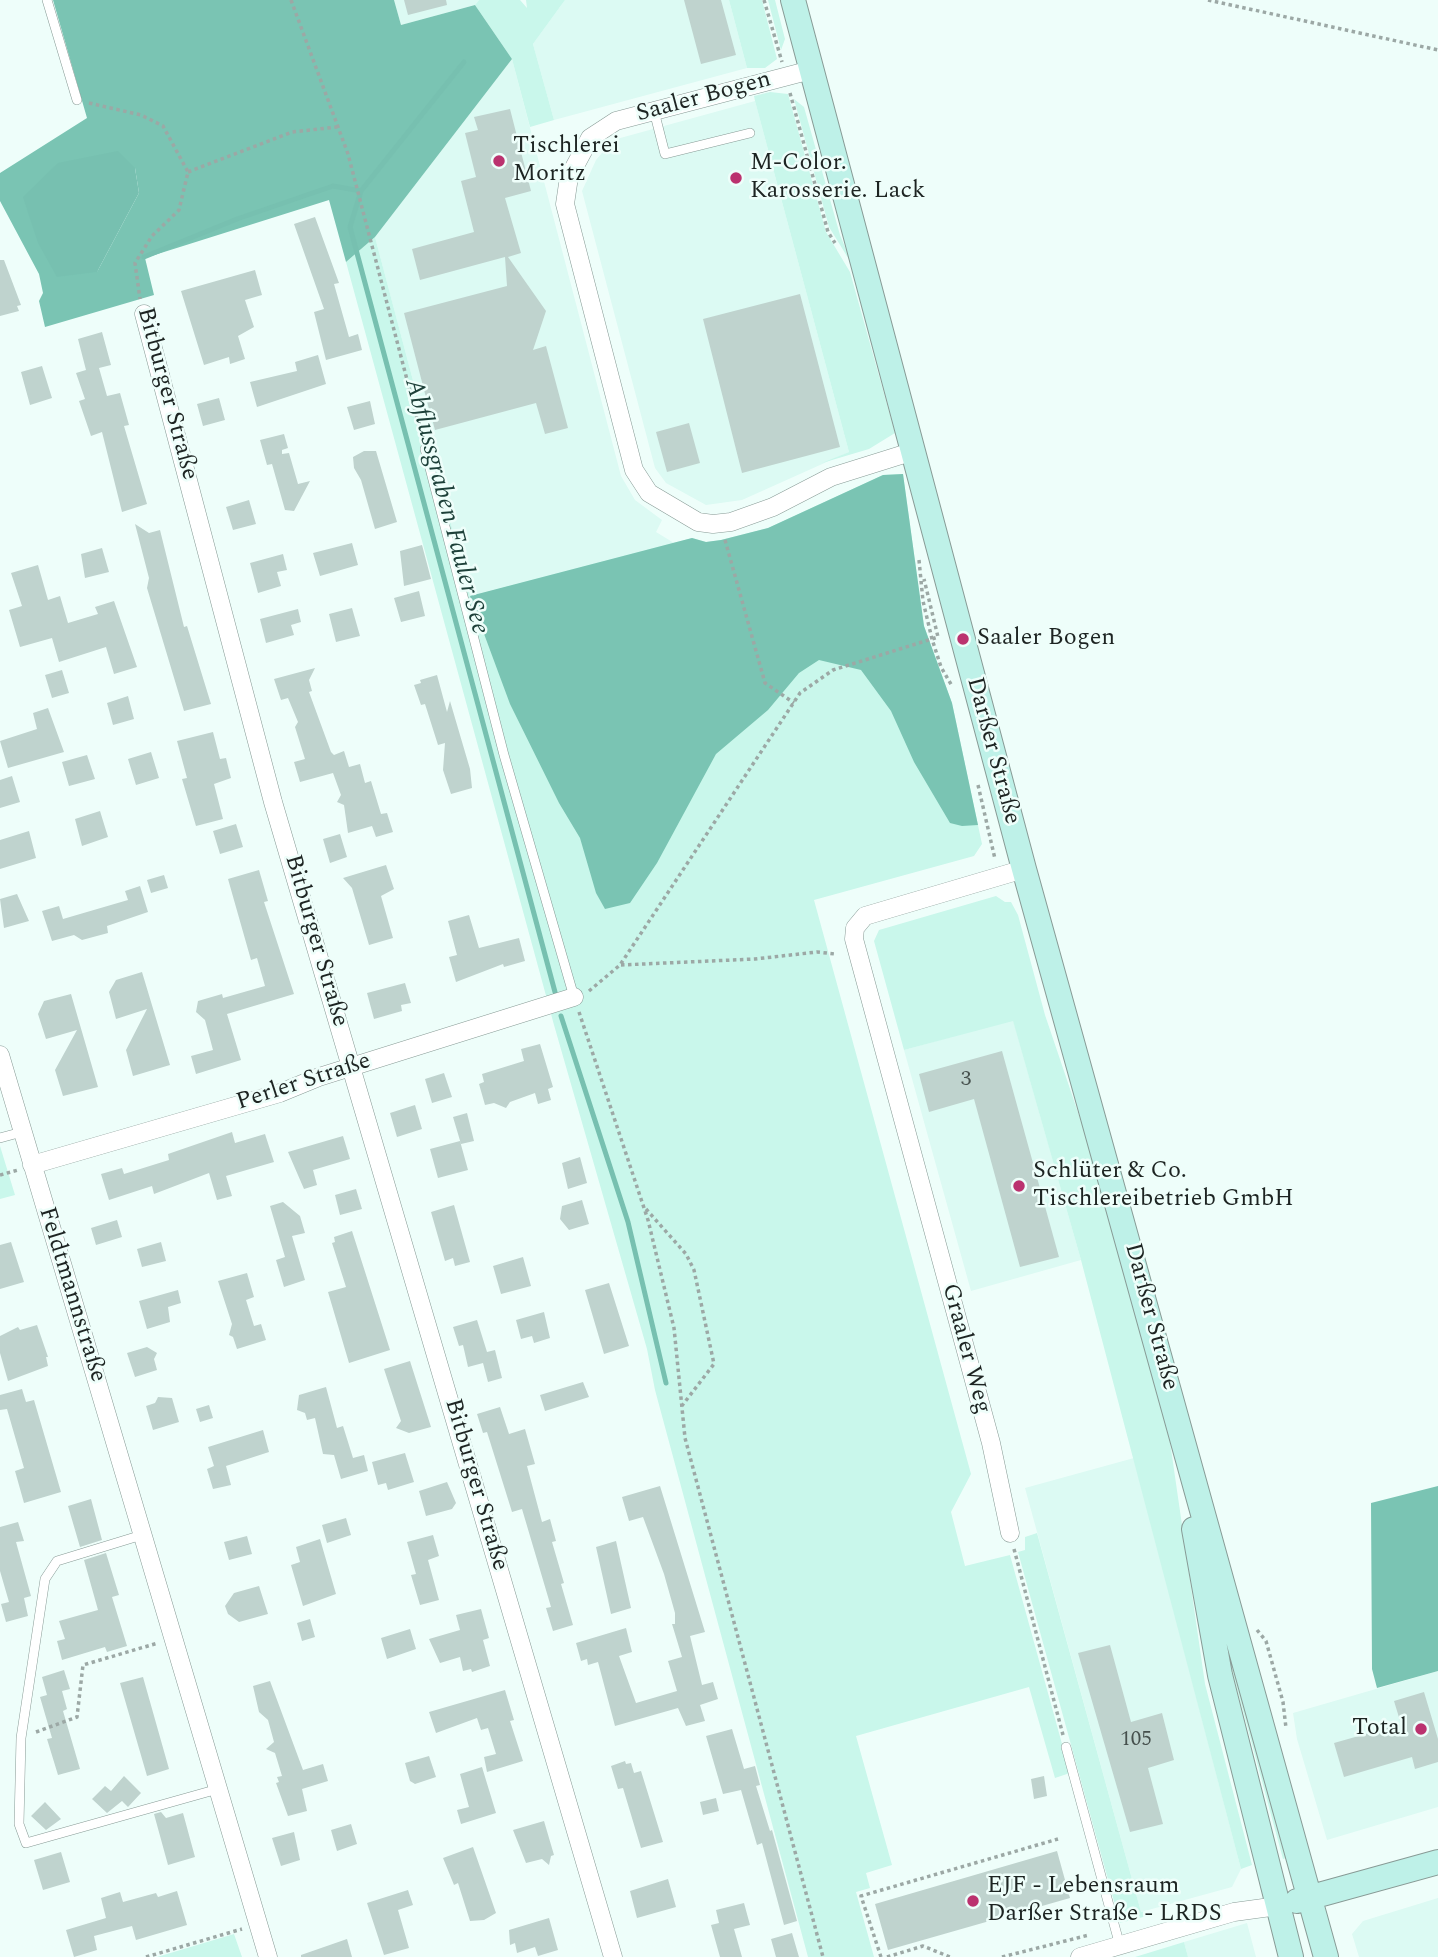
<!DOCTYPE html>
<html>
<head>
<meta charset="utf-8">
<style>
	body { margin:0 }
	canvas { display:block; background:#eefefa }
</style>
</head>
<body>
<canvas width="1438" height="1957"></canvas>
<script>
const g = document.querySelector('canvas').getContext('2d');
g.lineJoin = 'round';
function paint(path, color) { g.fillStyle = color; g.fill(path, 'evenodd'); }
const poly = rows => new Path2D(rows.map(r => 'M' + r).join(''));
function strokePath(path, color, width, dash) { g.strokeStyle = color; g.lineWidth = width; g.lineCap = dash ? 'butt' : 'round'; g.setLineDash(dash || []); g.stroke(path); }
function drawText(font, color, halo, rows, align = 'center') {
  g.font = font + ' Spectral,serif'; g.lineWidth = 5; g.setLineDash([]); g.textBaseline = 'middle'; g.strokeStyle = halo; g.fillStyle = color; for (const [text, x, y, turn = 0] of rows) {
    g.save(); g.translate(x, y); g.rotate((+turn || 0) * Math.PI / 180); g.textAlign = isNaN(turn) ? turn : align; if (halo) g.strokeText(text, 0, 0); g.fillText(text, 0, 0); g.restore();
  }
}
paint(poly([
	[394,0,479,0,475,5,401,25],
	[565,0,729,0,747,68,554,120,533,44],
	[512,59,621,476,635,500,662,520,656,532,674,543,470,596,375,237],
	[755,101,849,452,742,500,706,505,666,483,655,468,582,191,596,160,613,140],
	[1013,1020,1081,1260,971,1291,904,1050],
	[1134,1458,1241,1869,1232,1887,1141,1912,1025,1488],
	[1438,1671,1438,1807,1327,1840,1297,1739,1293,1713],
	[1438,1898,1438,1957,1359,1957,1352,1934,1363,1921],
	[1247,1923,1256,1957,1188,1957,1184,1942]
]), '#dcfaf3');
paint(poly([
	[479,0,520,0,527,8,526,0,565,0,533,44,554,120,530,127,512,59,475,5],
	[729,0,762,0,777,59,765,68,747,68],
	[768,0,775,0,785,39,781,50],
	[770,92,788,94,826,232,850,272,895,433,869,449,822,463,849,452,755,101,754,96],
	[794,99,804,107,840,235,853,266,829,227],
	[375,237,470,596,692,538,706,542,721,540,768,528,883,475,903,474,924,626,952,703,982,844,974,856,814,900,971,1474,951,1512,965,1566,1010,1555,1070,1773,1055,1778,1029,1687,856,1736,892,1865,866,1873,870,1888,856,1892,874,1957,808,1957,655,1390,647,1349,554,1025,346,262],
	[996,896,1005,902,1011,902,1018,915,1045,1015,1089,1145,1170,1442,1205,1684,1252,1865,1241,1869,1081,1260,1013,1021,904,1050,874,941,879,930],
	[0,1146,15,1195,0,1199],
	[1037,1533,1141,1912,1148,1911,1147,1916,1120,1923,1018,1552,1025,1550,1025,1537],
	[1222,1628,1292,1856,1283,1859,1221,1630],
	[234,1934,242,1957,157,1957],
	[1184,1942,1188,1957,1135,1957]
]), '#c9f7eb');
paint(poly([
	[53,0,394,0,401,25,475,5,512,59,375,237,346,262,329,200,145,258,154,295,45,327,39,301,43,293,39,274,0,201,0,173,87,118],
	[135,168,139,193,97,272],
	[903,474,924,626,952,703,978,825,962,826,950,823,914,762,891,711,861,670,819,660,799,673,768,710,716,754,657,863,630,903,605,909,596,893,580,838,559,803,510,704,470,596,692,538,706,542,721,540,768,528,883,475],
	[1438,1486,1438,1671,1377,1688,1372,1669,1371,1503]
]), '#7ac4b3');
paint(poly([
	[118,151,135,168,139,193,97,272,57,277,38,243,23,197,58,163]
]), '#77c0b0');
strokePath(poly([
	[464,62,361,191,350,227,555,992],
	[144,257,237,219,333,186,361,191],
	[561,1016,628,1222,666,1383]
]), '#77c0b0', 5);
paint(poly([
	[404,0,446,0,447,5,408,15],
	[684,0,721,0,736,55,701,64],
	[510,109,531,191,505,198,521,253,508,257,546,311,533,350,546,346,568,428,545,434,536,403,435,430,431,415,434,413,432,408,429,409,404,313,507,286,505,257,420,280,412,249,474,232,461,181,476,177,465,133,478,130,474,117],
	[315,217,339,283,334,284,349,337,358,334,362,350,326,360,314,312,324,309,294,224],
	[0,260,4,260,21,305,17,306,19,311,0,316],
	[255,270,262,295,245,300,254,327,238,336,245,359,230,364,229,357,204,365,181,291],
	[800,294,840,447,742,473,703,319],
	[102,332,111,365,99,368,107,396,120,393,129,425,124,426,147,504,122,512,102,432,91,436,79,401,85,399,76,373,86,370,78,339],
	[318,355,326,384,257,407,250,382,297,371,295,362],
	[42,366,52,398,30,405,21,372],
	[219,398,225,420,203,426,197,404],
	[370,401,375,424,354,430,347,407],
	[689,423,700,463,667,472,656,432],
	[284,434,288,448,282,450,282,454,289,453,298,484,310,481,294,511,285,510,272,464,267,465,260,440],
	[364,451,376,451,397,522,375,529,361,480,354,468,353,457],
	[249,500,256,524,233,530,226,507],
	[135,524,149,533,160,530,184,627,187,626,211,704,184,711,147,588,149,578],
	[352,543,358,565,320,576,313,553],
	[422,545,431,579,404,586,400,551],
	[102,548,109,572,85,578,81,554],
	[283,554,287,570,277,572,281,586,258,593,250,563],
	[38,565,48,600,60,596,68,623,98,614,95,607,114,601,137,667,114,674,106,647,59,662,52,638,20,647,9,610,22,606,11,573],
	[419,591,425,616,401,622,394,598],
	[352,608,360,636,336,642,329,614],
	[298,609,301,622,291,625,294,635,266,643,260,619],
	[315,668,309,680,312,691,309,692,331,752,334,755,344,751,349,767,360,764,365,783,371,781,381,814,387,813,393,832,376,837,372,826,348,833,344,805,337,802,341,795,333,773,300,782,294,762,305,759,295,727,298,722,288,698,281,700,274,679],
	[62,670,69,693,52,698,45,675],
	[437,675,447,712,450,701,470,769,472,788,451,794,443,770,445,743,438,745,425,704,421,705,414,685,421,683,420,680],
	[128,696,134,719,113,725,107,703],
	[48,708,64,752,8,768,0,741,37,729,33,713],
	[213,732,220,759,226,758,231,778,214,784,223,819,196,826,182,779,187,778,177,741],
	[151,752,159,778,136,785,128,759],
	[87,755,95,779,69,786,62,762],
	[12,776,20,802,0,808,0,780],
	[100,811,108,837,82,846,75,819],
	[236,824,243,847,220,854,213,831],
	[29,831,36,858,0,869,0,840],
	[340,834,347,857,330,863,323,839],
	[386,865,394,889,381,896,393,938,369,945,352,888,343,878],
	[259,870,268,901,264,902,294,994,227,1014,241,1060,196,1074,191,1056,213,1050,205,1020,196,1012,198,1001,222,994,223,998,265,986,257,958,251,960,228,879],
	[164,875,168,888,151,893,147,880],
	[140,886,148,912,107,926,108,933,82,940,74,935,52,941,42,911,59,906,63,919,128,900,125,891],
	[17,894,29,921,4,928,0,899],
	[469,915,479,948,519,938,525,961,504,967,503,964,456,982,449,957,457,955,448,921],
	[142,972,170,1065,133,1076,126,1050,147,1009,116,1019,109,992,116,980],
	[405,983,411,1003,401,1005,402,1011,374,1019,367,993],
	[71,994,98,1087,63,1096,55,1070,77,1030,46,1039,38,1014,44,1001],
	[540,1044,553,1087,548,1089,551,1100,538,1104,535,1093,510,1102,506,1108,494,1103,485,1105,479,1084,484,1082,482,1074,524,1061,521,1049],
	[1002,1051,1059,1257,1020,1267,974,1099,929,1112,919,1074],
	[444,1073,452,1097,432,1103,425,1079],
	[415,1105,422,1129,397,1137,390,1113],
	[467,1113,474,1141,461,1144,453,1117],
	[232,1132,235,1143,265,1134,274,1162,226,1176,232,1196,217,1200,209,1173,154,1194,152,1186,109,1200,101,1174,122,1168,124,1174,169,1160,168,1154],
	[343,1136,350,1159,313,1170,317,1185,304,1189,288,1152],
	[460,1141,468,1170,438,1178,430,1149],
	[580,1157,587,1183,568,1189,562,1163],
	[356,1189,362,1209,340,1215,335,1195],
	[582,1200,589,1224,569,1230,560,1219,562,1206],
	[283,1202,300,1216,305,1233,292,1236,305,1280,284,1287,276,1260,285,1257,270,1206],
	[454,1205,470,1262,455,1266,453,1258,445,1261,431,1212],
	[117,1220,122,1237,96,1245,91,1228],
	[352,1231,390,1350,349,1363,328,1292,346,1287,332,1243,335,1242,334,1237],
	[11,1242,24,1282,0,1289,0,1245],
	[161,1242,166,1261,142,1267,137,1249],
	[523,1257,531,1286,501,1294,493,1266],
	[247,1273,254,1297,246,1300,254,1326,261,1324,266,1340,237,1349,233,1337,229,1335,232,1324,218,1281],
	[609,1283,629,1346,604,1354,585,1290],
	[178,1290,181,1303,168,1307,170,1322,147,1329,139,1301],
	[544,1312,550,1338,534,1343,532,1336,521,1339,516,1320],
	[477,1320,487,1352,495,1350,502,1378,488,1382,483,1363,468,1367,463,1345,459,1346,453,1327],
	[37,1325,48,1357,46,1357,48,1366,8,1381,0,1353,0,1336,18,1327,20,1330],
	[147,1347,157,1353,154,1359,157,1370,135,1377,127,1353],
	[410,1361,431,1427,409,1433,396,1428,401,1421,384,1369],
	[583,1382,589,1397,545,1411,540,1395],
	[326,1387,337,1428,343,1426,353,1458,364,1455,368,1471,341,1479,334,1455,323,1454,315,1418,307,1420,305,1413,297,1410,299,1395],
	[22,1389,26,1402,34,1400,61,1492,24,1503,15,1471,24,1468,7,1409,0,1410,0,1395],
	[158,1397,172,1398,179,1422,153,1430,146,1406,155,1403],
	[209,1405,213,1418,200,1422,196,1409],
	[500,1407,509,1434,525,1429,535,1464,527,1466,542,1522,550,1519,556,1541,552,1542,564,1583,561,1584,573,1625,553,1631,546,1608,551,1607,522,1509,512,1512,487,1432,483,1433,477,1414],
	[263,1430,269,1452,226,1466,231,1485,213,1489,207,1469,214,1466,208,1447],
	[405,1453,414,1482,388,1490,386,1483,378,1485,372,1462],
	[447,1482,456,1503,452,1509,426,1516,419,1491],
	[660,1486,705,1632,690,1636,702,1685,713,1682,718,1699,700,1705,705,1721,686,1726,678,1708,615,1726,598,1662,588,1665,587,1659,581,1661,576,1643,626,1628,632,1652,619,1656,636,1703,677,1691,668,1661,682,1657,672,1624,675,1624,675,1613,664,1574,643,1517,629,1521,622,1497],
	[91,1499,102,1540,80,1547,68,1506],
	[346,1518,351,1535,327,1543,322,1525],
	[18,1522,24,1541,16,1542,31,1596,24,1598,28,1616,6,1622,1,1604,9,1602,0,1571,0,1527],
	[433,1535,439,1556,428,1560,439,1600,420,1605,411,1575,416,1574,407,1542],
	[247,1536,252,1554,229,1560,224,1542],
	[320,1539,336,1594,303,1606,291,1565,300,1562,296,1547],
	[616,1541,631,1608,611,1614,596,1547],
	[106,1553,119,1595,112,1597,127,1646,107,1652,105,1647,62,1660,57,1641,65,1639,59,1621,98,1610,84,1560],
	[259,1586,268,1614,239,1622,228,1614,225,1606,234,1593],
	[481,1609,489,1638,483,1640,490,1666,472,1672,471,1669,463,1671,460,1657,440,1663,429,1639,460,1630,456,1615],
	[310,1619,315,1637,302,1641,297,1623],
	[410,1629,416,1649,387,1659,381,1638],
	[1110,1645,1131,1722,1162,1713,1174,1760,1148,1768,1163,1824,1130,1832,1078,1653],
	[64,1670,70,1689,62,1691,67,1709,63,1711,80,1769,58,1775,47,1739,52,1738,40,1697,47,1695,42,1677],
	[143,1677,169,1769,147,1776,120,1683],
	[270,1681,303,1770,323,1764,328,1781,302,1789,307,1811,288,1816,276,1783,279,1782,277,1777,282,1776,275,1753,266,1749,274,1742,268,1720,259,1712,253,1686],
	[505,1690,514,1720,510,1721,523,1761,487,1772,484,1757,496,1754,488,1728,481,1730,477,1718,436,1733,429,1712],
	[1424,1692,1438,1739,1438,1762,1415,1769,1412,1757,1344,1777,1334,1743,1401,1724,1394,1701],
	[732,1729,744,1769,755,1766,760,1785,756,1786,770,1831,772,1830,797,1921,784,1925,762,1843,757,1845,741,1790,723,1794,706,1736],
	[429,1756,436,1777,415,1784,410,1781,405,1763],
	[625,1761,626,1764,631,1763,634,1773,641,1771,663,1842,641,1848,623,1788,618,1789,611,1766],
	[482,1767,496,1813,461,1824,457,1810,469,1807,460,1774],
	[124,1776,141,1793,128,1807,122,1801,107,1813,92,1799,105,1786,111,1791],
	[1044,1776,1047,1796,1034,1799,1031,1779],
	[716,1798,719,1811,703,1815,700,1802],
	[45,1802,61,1819,46,1830,31,1816],
	[161,1812,166,1818,183,1813,195,1857,168,1865,154,1814],
	[544,1821,554,1855,551,1856,549,1865,542,1859,526,1863,513,1830],
	[351,1824,357,1844,337,1851,331,1830],
	[294,1832,300,1860,281,1866,272,1838],
	[473,1847,496,1913,484,1920,470,1921,458,1883,454,1885,443,1858],
	[1057,1851,1070,1898,888,1950,875,1904],
	[61,1852,70,1882,43,1890,34,1860],
	[668,1879,676,1907,637,1918,630,1891],
	[408,1890,413,1905,398,1910,409,1948,384,1955,367,1903],
	[177,1891,187,1925,136,1940,132,1926,94,1936,97,1950,74,1957,66,1930,106,1918,101,1898,120,1892,123,1902,156,1893,158,1897],
	[744,1903,750,1925,734,1929,742,1957,720,1957,711,1925,719,1923,716,1910],
	[549,1918,558,1950,538,1956,535,1947,517,1953,515,1943,510,1945,509,1930],
	[792,1933,799,1957,776,1957,771,1939],
	[347,1939,352,1957,301,1957,301,1955]
]), '#bfd3ce');
const lane = poly([
	[47,0,77,100],
	[654,111,665,154,750,133],
	[425,449,504,755,574,997],
	[0,1138,22,1132],
	[142,1535,57,1561,45,1579,21,1738,19,1824,26,1843,218,1789],
	[1066,1747,1120,1946]
]);
const street = poly([
	[811,70,616,121,590,138,569,177,565,204,634,470,649,493,698,522,713,524,731,522,773,507,831,477,914,451],
	[144,314,273,802,613,1957],
	[0,1055,268,1957],
	[32,1165,280,1093,319,1077,574,997],
	[1010,1533,991,1443,854,939,855,928,865,916,1024,869],
	[1080,1957,1234,1912,1278,1906]
]);
const secondary = poly([
	[793,0,1024,869,1326,1957],
	[1194,1529,1220,1675,1291,1957],
	[1297,1901,1438,1862]
]);
strokePath(lane, '#889b96', 10);
strokePath(street, '#889b96', 19);
strokePath(secondary, '#889b96', 26);
strokePath(poly([
	[291,0,348,154,422,437],
	[764,0,782,62],
	[1208,0,1438,50],
	[790,93,828,232,835,243],
	[89,103,141,115,163,126,188,172,179,210,152,236,135,263,140,299],
	[188,172,292,132,337,127],
	[725,540,765,683,794,703],
	[919,560,923,601,932,639,941,667,952,686],
	[978,785,995,859],
	[621,965,755,959,817,952,835,954],
	[589,991,620,965,800,693,833,670,938,637,924,579],
	[579,1012,648,1220,674,1328,685,1438,823,1957],
	[0,1175,18,1170],
	[646,1209,686,1254,694,1270,714,1364,681,1407],
	[1014,1549,1063,1735],
	[1257,1630,1266,1641,1283,1702,1286,1728],
	[36,1732,77,1717,83,1665,158,1643],
	[146,1957,242,1929],
	[881,1957,861,1896,1058,1839],
	[887,1957,923,1946,950,1957],
	[1002,1957,1089,1935]
]), '#9ca8a5', 3.5, [3.5, 3.5]);
strokePath(lane, '#fff', 9);
strokePath(street, '#fff', 18);
strokePath(secondary, '#bef1e8', 24);
for (const [x, y, r, color] of [
	[499,161,7,"#bb326f"],
	[736,178,7,"#bb326f"],
	[963,639,7,"#bb326f"],
	[1019,1186,7,"#bb326f"],
	[1421,1729,7,"#bb326f"],
	[973,1901,7,"#bb326f"]
]) { const dot = new Path2D(); dot.arc(x, y, r, 0, 2 * Math.PI); g.fillStyle = color; g.fill(dot); strokePath(dot, '#eefefa', 2.5); }
drawText('21px', '#46504d', null, [
	["3",966,1081],
	["105",1136,1741]
]);
drawText('24px', '#1d2422', '#eefefa', [
	["Saaler Bogen",704,98,-15],
	["Bitburger Straße",166,394,75],
	["Darßer Straße",992,751,75],
	["Bitburger Straße",315,941,74],
	["Perler Straße",304,1083,-18],
	["Feldtmannstraße",71,1295,73],
	["Darßer Straße",1150,1317,75],
	["Graaler Weg",965,1349,75],
	["Bitburger Straße",475,1485,74]
]);
drawText('24px', '#1d2422', '#eefefa', [
	["Tischlerei",513,147],
	["Moritz",513,175],
	["M-Color.",750,164],
	["Karosserie. Lack",750,192],
	["Saaler Bogen",977,639],
	["Schlüter & Co.",1033,1172],
	["Tischlereibetrieb GmbH",1033,1200],
	["Total",1407,1729,"right"],
	["EJF - Lebensraum",987,1887],
	["Darßer Straße - LRDS",987,1915]
], 'left');
drawText('italic 26px', '#1d4039', '#eefefa', [
	["Abflussgraben Fauler See",445,507,75]
]);
</script>
</body>
</html>
